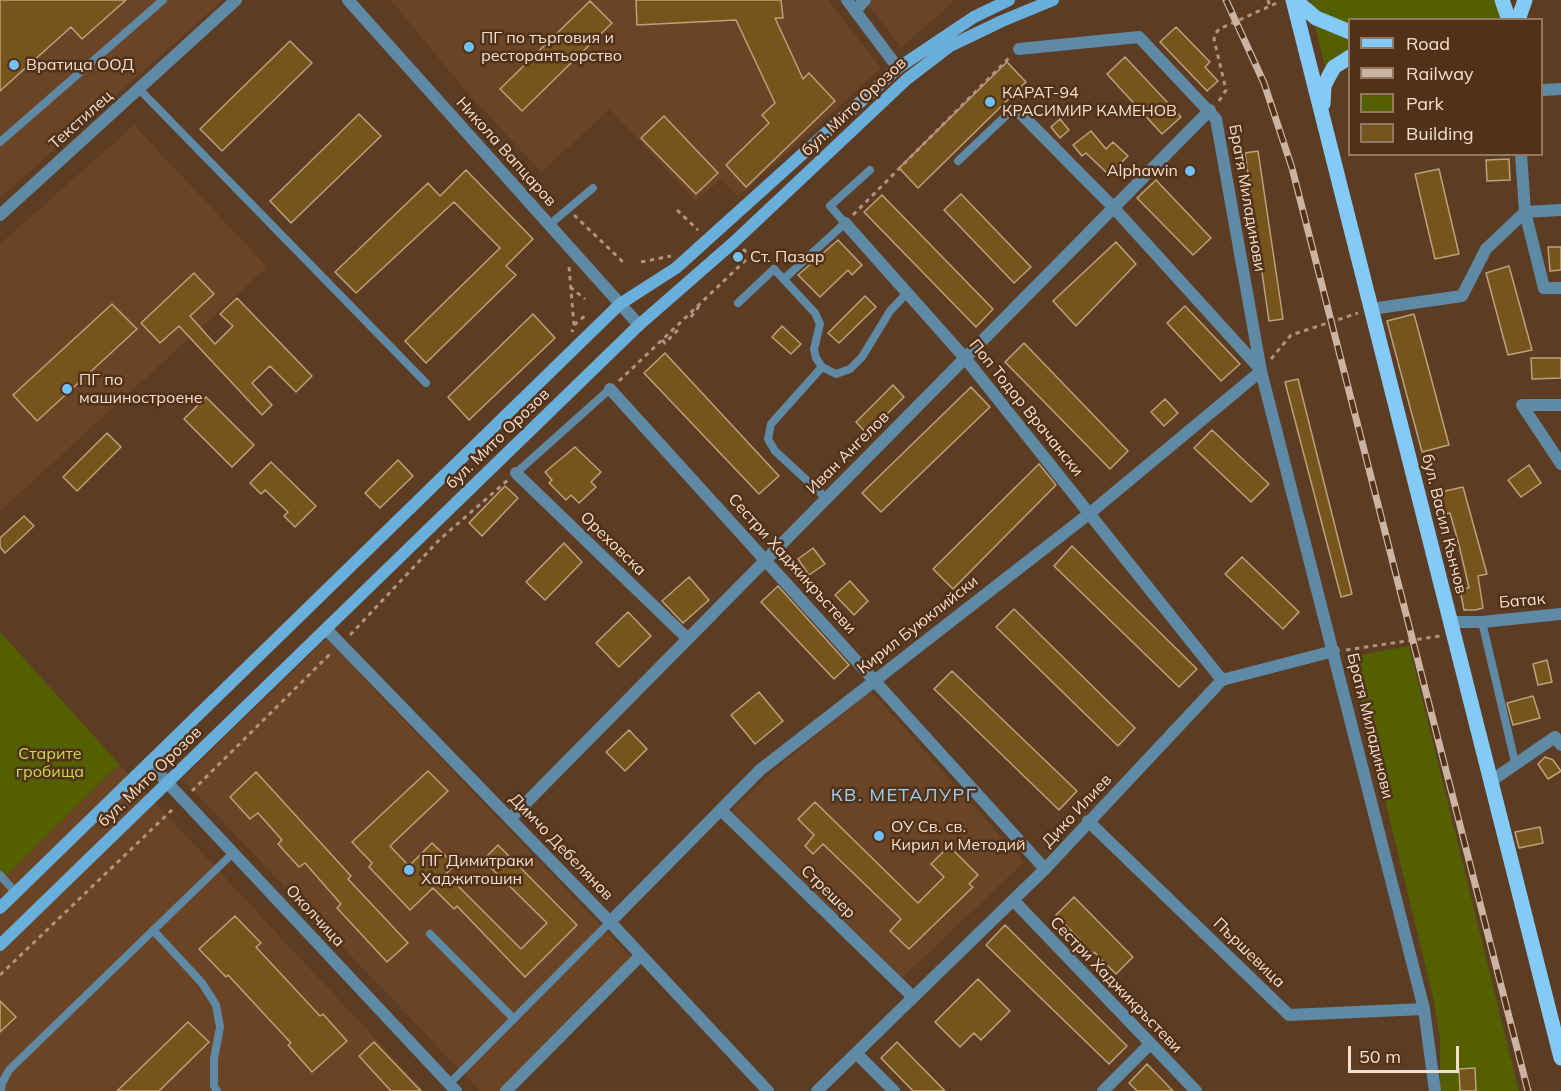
<!DOCTYPE html>
<html>
<head>
<meta charset="utf-8">
<style>
	body { margin:0 }
	#map { position:relative; width:1561px; height:1091px; overflow:hidden; background:#5d3c24; font-family:Mulish,sans-serif }
	canvas { display:block }
	.legend { position:absolute; left:1348px; top:18px; width:195px; height:138px; box-sizing:border-box; background:#513219; border:2px solid #927762; margin:0; padding:8px 10px; list-style:none; font-size:18px; color:#f3dfd0 }
	.legend li { display:flex; align-items:center; gap:12px; height:30px }
	.legend b { width:30px; border:2px solid #927762 }
	.scale { position:absolute; left:1348px; top:1046px; width:111px; height:27px; box-sizing:border-box; border:3px solid #f3dfd0; border-top:0; padding-left:8px; font-size:18px; line-height:21px; white-space:nowrap; color:#f3dfd0; -webkit-text-stroke:4px #513219; paint-order:stroke }
</style>
</head>
<body>
<div id="map">
<canvas width="1561" height="1091"></canvas>
<ul class="legend">
<li><b style="height:8px;background:#84caf7"></b>Road</li>
<li><b style="height:8px;background:#ccb4a3"></b>Railway</li>
<li><b style="height:16px;background:#545f00"></b>Park</li>
<li><b style="height:16px;background:#76551d"></b>Building</li>
</ul>
<div class="scale">50 m</div>
</div>
<script>
const g = document.querySelector('canvas').getContext('2d');
g.lineJoin = 'round';
function paint(path, color) { g.fillStyle = color; g.fill(path, 'evenodd'); }
const poly = rows => new Path2D(rows.map(r => 'M' + r).join(''));
function strokePath(path, color, width, dash) { g.strokeStyle = color; g.lineWidth = width; g.lineCap = dash ? 'butt' : 'round'; g.setLineDash(dash || []); g.stroke(path); }
function drawText(font, color, halo, rows, align = 'center') {
  g.font = font + ' Mulish,sans-serif'; g.lineWidth = 5; g.setLineDash([]); g.textBaseline = 'middle'; g.strokeStyle = halo; g.fillStyle = color; for (const [text, x, y, turn = 0] of rows) {
    g.save(); g.translate(x, y); g.rotate((+turn || 0) * Math.PI / 180); g.textAlign = isNaN(turn) ? turn : align; if (halo) g.strokeText(text, 0, 0); g.fillText(text, 0, 0); g.restore();
  }
}
paint(poly([
	[0,0,223,0,0,198],
	[391,0,828,0,881,68,738,197,721,179,696,201,610,109,541,172,464,89],
	[865,0,955,0,901,48],
	[134,125,267,267,0,511,0,244],
	[0,632,119,764,424,1091,0,1091],
	[326,639,636,962,503,1091,480,1091,182,779],
	[871,691,1024,862,902,978,732,810,771,773]
]), '#6a4425');
paint(poly([
	[1310,0,1495,0,1501,19,1350,20,1349,24,1312,8],
	[1315,26,1349,40,1349,50,1332,59,1325,67],
	[0,632,119,764,0,882],
	[1409,646,1519,1091,1440,1091,1440,1038,1433,997,1350,657]
]), '#545f00');
const building = poly([
	[0,0,126,0,82,39,71,27,0,91,0,0],
	[636,0,781,0,783,18,775,18,803,79,809,73,835,101,746,187,726,165,769,123,762,115,775,103,736,20,637,25,636,0],
	[590,1,612,23,522,111,500,89,590,1],
	[1176,27,1210,62,1205,67,1218,81,1207,91,1160,42,1176,27],
	[290,41,312,63,222,151,200,129,290,41],
	[1125,57,1181,117,1162,134,1107,74,1125,57],
	[1007,62,1026,82,918,188,899,168,1007,62],
	[359,114,381,136,291,223,270,201,359,114],
	[664,116,718,173,696,194,641,138,664,116],
	[1060,119,1069,130,1060,138,1051,127,1060,119],
	[1091,131,1106,149,1113,142,1128,156,1109,175,1086,153,1082,156,1073,145,1091,131],
	[1258,151,1283,319,1269,321,1245,153,1258,151],
	[1509,159,1510,180,1487,181,1486,160,1509,159],
	[1439,169,1459,254,1435,259,1415,174,1439,169],
	[466,170,533,239,506,266,516,275,426,363,405,341,500,248,454,202,356,293,335,272,428,183,440,196,466,170],
	[1156,180,1211,238,1193,255,1137,198,1156,180],
	[961,194,1031,267,1014,283,944,210,961,194],
	[882,195,993,309,976,327,864,212,882,195],
	[838,240,862,265,852,275,848,270,820,297,798,275,838,240],
	[1116,242,1136,264,1076,326,1053,301,1116,242],
	[1548,247,1561,247,1561,270,1550,271,1548,247],
	[1509,266,1532,350,1508,355,1486,273,1509,266],
	[194,273,214,294,190,316,215,344,233,326,220,314,237,298,312,376,296,392,270,366,252,383,272,405,262,415,179,326,160,343,141,323,194,273],
	[865,296,876,307,839,343,828,333,865,296],
	[112,304,137,329,37,421,13,395,112,304],
	[1185,306,1240,364,1221,381,1167,323,1185,306],
	[533,314,555,338,469,420,448,397,533,314],
	[1414,314,1449,445,1422,452,1387,321,1414,314],
	[782,326,801,344,791,354,772,337,782,326],
	[1024,343,1128,451,1110,469,1005,362,1024,343],
	[665,353,779,476,759,494,644,373,665,353],
	[1531,358,1561,358,1561,378,1532,379,1531,358],
	[1298,379,1352,594,1341,597,1285,382,1298,379],
	[893,385,904,397,867,434,856,422,893,385],
	[971,387,990,407,881,512,862,493,971,387],
	[206,397,254,445,232,467,184,419,206,397],
	[1165,399,1178,413,1164,426,1151,412,1165,399],
	[1212,430,1269,484,1251,502,1194,448,1212,430],
	[107,433,121,447,77,491,63,477,107,433],
	[575,447,601,472,591,482,596,487,579,503,571,495,566,500,549,483,552,480,545,472,575,447],
	[398,460,413,476,380,508,365,493,398,460],
	[271,462,316,506,295,527,284,516,288,512,265,490,261,494,250,483,271,462],
	[1039,464,1056,485,953,589,933,569,1039,464],
	[1529,465,1541,483,1521,497,1508,480,1529,465],
	[505,486,518,498,482,536,469,523,505,486],
	[1463,487,1487,574,1478,576,1483,608,1475,610,1464,610,1460,589,1469,588,1459,545,1450,513,1438,516,1432,494,1463,487],
	[24,516,34,526,5,553,0,547,0,538,24,516],
	[564,543,582,562,545,600,526,582,564,543],
	[1072,546,1197,669,1179,687,1054,566,1072,546],
	[813,548,825,564,809,575,798,559,813,548],
	[1242,557,1299,612,1283,629,1225,574,1242,557],
	[689,577,709,600,683,623,662,601,689,577],
	[850,581,868,601,854,615,835,595,850,581],
	[778,586,849,665,834,679,761,602,778,586],
	[1014,609,1135,728,1118,746,996,627,1014,609],
	[628,612,651,636,619,667,596,643,628,612],
	[1547,660,1552,682,1538,685,1533,664,1547,660],
	[952,671,1077,791,1059,810,934,689,952,671],
	[759,692,783,721,755,744,731,715,759,692],
	[1533,696,1540,718,1513,725,1507,703,1533,696],
	[629,730,647,749,625,771,606,752,629,730],
	[1545,757,1553,760,1561,771,1548,779,1538,764,1545,757],
	[428,771,448,791,390,846,409,866,432,843,455,865,446,874,521,949,547,923,483,860,498,845,577,925,525,977,457,906,454,909,433,888,410,910,369,867,372,863,352,842,428,771],
	[256,772,351,876,348,879,408,943,387,962,337,908,341,904,305,863,299,867,278,844,282,840,258,813,250,819,230,797,256,772],
	[815,802,918,903,944,877,931,864,949,846,978,875,969,884,973,887,909,949,890,931,901,919,823,844,813,854,805,846,814,835,798,819,815,802],
	[1540,827,1543,843,1519,848,1515,832,1540,827],
	[1074,897,1133,957,1116,974,1094,952,1090,956,1077,943,1080,940,1056,915,1074,897],
	[235,916,261,943,256,947,320,1016,323,1014,347,1041,312,1072,288,1045,291,1043,228,975,226,977,199,949,235,916],
	[1005,925,1127,1046,1109,1064,986,945,1005,925],
	[978,979,1010,1011,981,1040,974,1033,960,1047,935,1022,978,979],
	[0,1001,16,1017,0,1032,0,1001],
	[188,1022,209,1042,159,1091,117,1091,188,1022],
	[374,1042,421,1091,391,1091,359,1056,374,1042],
	[897,1042,945,1091,913,1091,881,1058,897,1042],
	[1147,1064,1173,1091,1137,1091,1129,1083,1147,1064],
	[1475,1068,1476,1091,1460,1091,1459,1069,1475,1068]
]);
paint(building, '#76551d');
strokePath(building, '#bba27c', 1.5);
strokePath(poly([
	[1268,0,1270,7],
	[1219,101,1226,90,1214,39,1216,33,1219,29,1279,2],
	[677,210,698,230],
	[574,215,623,262],
	[853,215,1011,56],
	[743,249,750,256,765,262],
	[641,262,671,256],
	[569,267,574,325,572,332],
	[570,287,585,299],
	[691,317,700,305],
	[574,325,587,314],
	[662,340,665,343,678,330],
	[1271,359,1291,335,1358,313],
	[619,381,750,256],
	[350,635,440,539,508,480],
	[1346,650,1440,636],
	[192,791,332,652],
	[0,975,174,808]
]), '#ae9481', 3, [4.5, 4.5]);
strokePath(poly([
	[139,89,426,383],
	[0,142,163,0],
	[958,161,1013,109,1020,113],
	[549,225,593,188],
	[784,279,845,223,830,206,870,170],
	[738,303,774,269,815,313,820,324,814,349,816,358,822,367,836,374,850,369,862,357,890,311,907,293],
	[822,367,771,424,768,439,775,451,826,498],
	[516,473,610,389],
	[1482,622,1515,762],
	[0,875,16,893],
	[153,930,202,983,216,1005,220,1027,214,1059,214,1086,217,1091],
	[430,934,514,1019],
	[449,1084,610,922],
	[1,1091,2,1083,9,1070,233,853]
]), '#5f8aa5', 8);
strokePath(poly([
	[348,0,639,325],
	[847,0,898,68],
	[855,11,865,0],
	[1019,49,1139,37,1216,119,1261,371,1424,1009,1435,1091],
	[1542,90,1561,89],
	[1020,113,1113,207,1261,370],
	[1521,154,1525,212,1544,288,1561,288],
	[0,215,236,0],
	[845,223,965,358,1222,680],
	[1371,309,1462,296,1486,249,1525,212,1561,210],
	[610,389,1045,869],
	[1522,405,1561,464],
	[1522,405,1561,405],
	[516,473,687,638],
	[1451,622,1482,622,1561,614],
	[326,629,610,922,768,1091],
	[149,763,456,1091],
	[1491,781,1555,737,1561,745],
	[721,810,913,997],
	[510,819,1210,110],
	[1088,821,1289,1015,1424,1009],
	[1013,900,1196,1091],
	[610,922,760,770,1090,513,1261,371],
	[856,1053,894,1091],
	[506,1091,641,955],
	[817,1091,1045,869,1222,680,1334,651],
	[1103,1091,1150,1044]
]), '#5f8aa5', 12);
strokePath(poly([
	[0,908,620,304,676,268,898,68,974,17,1009,0],
	[0,945,639,325,734,242,907,79,950,46,1002,21,1053,0]
]), '#69afdb', 12);
strokePath(poly([
	[1293,0,1561,1058],
	[1295,0,1316,18,1350,32],
	[1502,0,1509,20],
	[1518,20,1525,0],
	[1323,104,1324,86,1329,76,1334,67,1350,57]
]), '#84caf7', 15);
const rail = poly([
	[1226,0,1264,83,1292,168,1528,1091]
]);
strokePath(rail, '#ccb4a3', 7);
strokePath(rail, '#513219', 4.5, [14]);
for (const [x, y, r, color] of [
	[469,47,6,"#70c1f4"],
	[14,65,6,"#70c1f4"],
	[990,102,6,"#70c1f4"],
	[1190,171,6,"#70c1f4"],
	[738,257,6,"#70c1f4"],
	[67,389,6,"#70c1f4"],
	[879,836,6,"#70c1f4"],
	[409,870,6,"#70c1f4"]
]) { const dot = new Path2D(); dot.arc(x, y, r, 0, 2 * Math.PI); g.fillStyle = color; g.fill(dot); strokePath(dot, '#513219', 2); }
drawText('16px', '#f3dfd0', '#513219', [
	["ПГ по търговия и",481,38],
	["ресторантьорство",481,56],
	["Вратица ООД",26,65],
	["КАРАТ-94",1002,93],
	["КРАСИМИР КАМЕНОВ",1002,111],
	["Alphawin",1178,171,"right"],
	["Ст. Пазар",750,257],
	["ПГ по",79,380],
	["машиностроене",79,398],
	["ОУ Св. св.",891,827],
	["Кирил и Методий",891,845],
	["ПГ Димитраки",421,861],
	["Хаджитошин",421,879]
], 'left');
drawText('16px', '#f3dfd0', '#513219', [
	["бул. Мито Орозов",854,107,-43],
	["Текстилец",81,120,-42],
	["Никола Вапцаров",506,152,48],
	["Братя Миладинови",1247,198,80],
	["Поп Тодор Врачански",1026,408,51],
	["бул. Мито Орозов",498,439,-44],
	["Иван Ангелов",848,453,-45],
	["бул. Васил Кънчов",1444,524,76],
	["Ореховска",613,544,44],
	["Сестри Хаджикръстеви",792,564,48],
	["Батак",1522,601,-5],
	["Кирил Буюклийски",918,625,-38],
	["Братя Миладинови",1370,726,76],
	["бул. Мито Орозов",150,777,-44],
	["Дико Илиев",1077,811,-47],
	["Димчо Дебелянов",561,847,46],
	["Стрешер",828,892,44],
	["Околчица",315,916,47],
	["Пършевица",1249,953,44],
	["Сестри Хаджикръстеви",1116,985,46]
]);
drawText('16px', '#c7dd49', '#513219', [
	["Старите",50,754],
	["гробища",50,772]
]);
g.letterSpacing = '1.5px';
drawText('18px', '#99d3f9', '#513219', [
	["КВ. МЕТАЛУРГ",904,796]
]);
g.letterSpacing = '0px';
</script>
</body>
</html>
